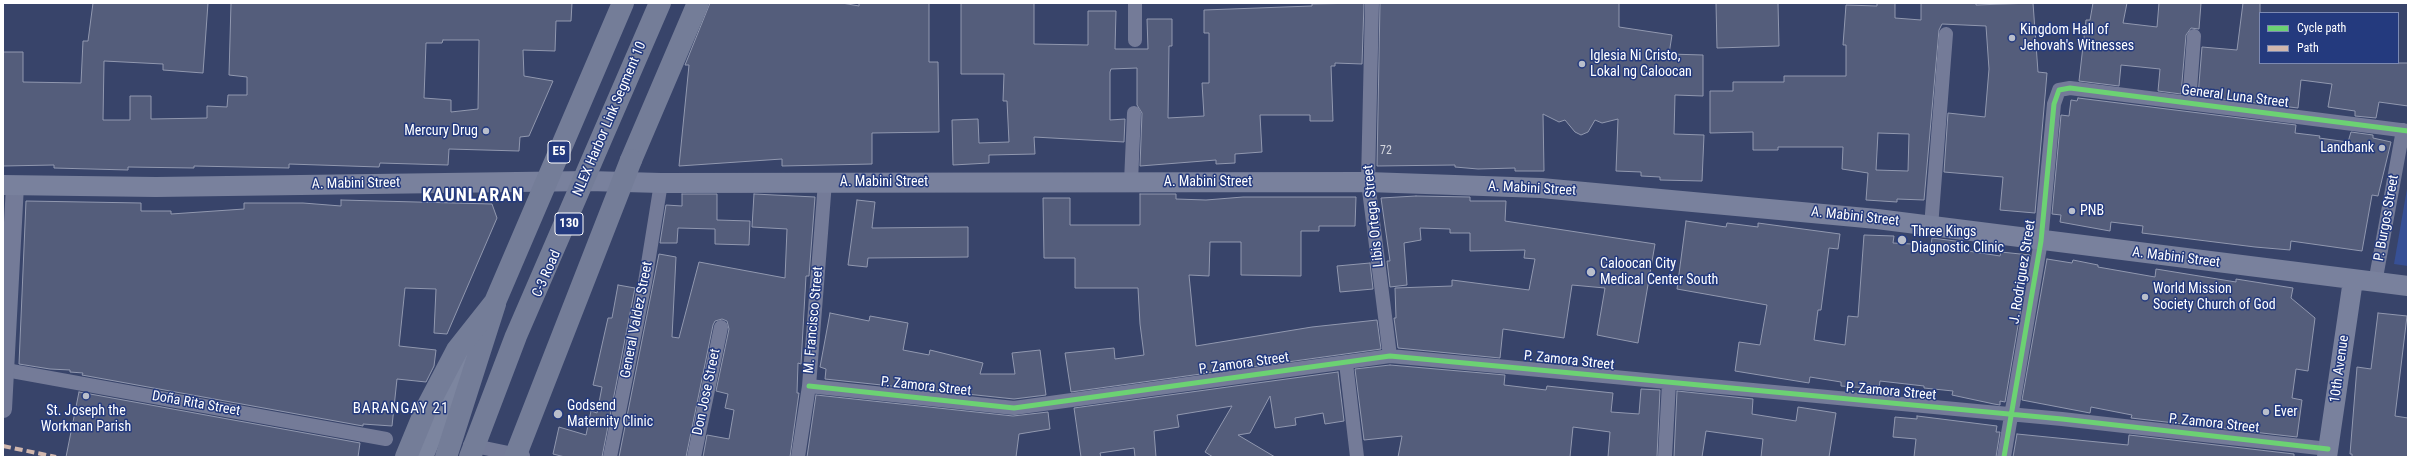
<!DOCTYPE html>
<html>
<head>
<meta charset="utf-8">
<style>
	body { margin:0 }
	#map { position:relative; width:2411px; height:460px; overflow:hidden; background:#38446a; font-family:"Roboto Condensed",sans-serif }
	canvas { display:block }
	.frame { position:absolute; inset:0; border:4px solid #fff; pointer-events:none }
	.legend { position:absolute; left:2259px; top:12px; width:140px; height:52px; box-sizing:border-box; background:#243a7e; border:1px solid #7c89b2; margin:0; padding:5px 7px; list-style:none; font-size:12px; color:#fff }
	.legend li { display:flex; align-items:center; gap:8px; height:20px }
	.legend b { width:20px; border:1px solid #7c89b2 }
</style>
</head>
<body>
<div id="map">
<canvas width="2411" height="460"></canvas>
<div class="frame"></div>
<ul class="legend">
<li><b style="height:5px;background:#6cd273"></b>Cycle path</li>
<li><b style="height:5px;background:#d1b7ad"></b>Path</li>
</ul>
</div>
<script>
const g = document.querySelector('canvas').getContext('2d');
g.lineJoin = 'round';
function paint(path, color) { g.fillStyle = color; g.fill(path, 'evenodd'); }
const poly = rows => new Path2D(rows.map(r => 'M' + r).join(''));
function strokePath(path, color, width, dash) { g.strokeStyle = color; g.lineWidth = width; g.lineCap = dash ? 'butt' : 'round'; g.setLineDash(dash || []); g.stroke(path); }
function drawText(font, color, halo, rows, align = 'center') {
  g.font = font + ' "Roboto Condensed",sans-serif'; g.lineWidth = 3; g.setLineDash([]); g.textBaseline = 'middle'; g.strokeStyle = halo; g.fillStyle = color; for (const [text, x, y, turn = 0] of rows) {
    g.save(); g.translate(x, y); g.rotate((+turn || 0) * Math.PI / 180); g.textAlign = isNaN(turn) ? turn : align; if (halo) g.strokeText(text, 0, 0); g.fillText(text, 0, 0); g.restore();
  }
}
paint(poly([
	[2408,183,2408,266,2394,264]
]), '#375095');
const building = poly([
	[93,3,208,3,203,73,163,70,163,64,104,61,103,120,130,120,130,96,151,96,151,119,207,118,207,106,227,107,228,95,247,95,247,77,229,75,231,3,572,3,571,21,556,21,555,51,523,50,524,76,553,81,529,136,520,137,519,151,449,149,448,165,380,163,379,167,289,164,289,168,194,166,194,168,128,167,128,170,54,168,54,165,3,166,3,52,23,52,23,82,81,83,83,41,88,41,93,3],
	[443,40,479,40,478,109,451,112,451,100,424,98,426,43,442,43,443,40],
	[710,3,842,3,859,6,859,3,929,3,929,62,938,62,939,132,872,133,872,164,782,166,782,159,679,166,689,65,685,65,710,3],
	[961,3,1034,3,1034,44,1088,45,1088,11,1116,11,1115,49,1148,49,1147,19,1172,19,1172,46,1169,46,1168,118,1204,116,1202,83,1209,83,1209,33,1204,33,1204,10,1284,7,1312,6,1312,4,1364,3,1362,64,1335,63,1335,66,1331,66,1333,121,1310,121,1310,115,1260,115,1262,152,1235,154,1235,163,1216,164,1216,160,1140,166,1142,113,1137,105,1137,68,1111,69,1110,72,1110,120,1125,119,1124,142,1034,137,1035,154,989,155,989,163,953,165,952,120,978,119,979,143,1009,142,1007,101,1003,101,1004,74,961,74,961,3],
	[1380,3,1619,3,1619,27,1672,35,1669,54,1703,55,1703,96,1675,95,1674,134,1704,135,1702,181,1660,180,1660,177,1641,176,1641,172,1616,171,1618,119,1602,123,1595,120,1588,132,1581,135,1575,132,1565,120,1559,122,1543,114,1544,171,1515,171,1515,168,1478,169,1455,167,1455,165,1377,166,1380,3],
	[1716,3,1778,3,1779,46,1717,48,1716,3],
	[1877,3,1895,3,1895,18,1921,20,1921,3,1976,3,1976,5,2033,3,2038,72,2047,73,2035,213,2000,210,2003,177,1944,172,1948,113,1985,117,1989,69,1986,26,1942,24,1939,30,1924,200,1897,199,1897,202,1866,200,1868,173,1842,169,1843,147,1778,147,1778,150,1753,150,1753,132,1710,133,1710,91,1733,91,1733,82,1784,82,1784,76,1846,76,1846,45,1843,45,1846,5,1877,6,1877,3],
	[1878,133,1909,134,1908,171,1876,170,1878,133],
	[2093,3,2127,3,2123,23,2157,27,2159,3,2201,3,2199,29,2191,28,2186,35,2181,94,2158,91,2160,69,2121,65,2119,86,2079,81,2086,20,2090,20,2093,3],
	[2243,3,2260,3,2260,63,2408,63,2408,106,2379,102,2376,118,2355,116,2355,111,2328,107,2332,84,2301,80,2298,108,2198,96,2202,47,2237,50,2243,3],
	[2078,98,2296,125,2295,133,2320,136,2319,138,2348,142,2351,132,2373,135,2373,138,2391,142,2378,196,2372,195,2362,251,2291,241,2290,250,2255,247,2142,233,2143,226,2111,222,2110,231,2060,222,2061,215,2052,214,2061,115,2069,116,2071,100,2077,101,2078,98],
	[682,194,717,194,717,220,750,221,749,245,715,244,715,229,678,228,677,243,660,243,666,205,682,206,682,194],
	[754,194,815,197,809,276,806,276,801,364,798,363,797,393,799,393,790,457,703,457,707,435,729,439,734,410,725,408,728,394,716,391,729,329,727,321,722,319,715,321,713,325,686,457,619,457,659,254,676,257,672,337,679,338,699,262,785,278,787,229,752,227,754,194],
	[1140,194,1176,194,1176,199,1206,200,1243,197,1356,197,1355,226,1319,226,1319,231,1301,231,1301,276,1241,275,1241,242,1210,242,1209,276,1189,275,1196,346,1312,327,1377,320,1381,349,1071,392,1065,353,1114,348,1115,359,1144,355,1140,324,1138,288,1075,288,1075,258,1044,258,1043,198,1070,198,1070,225,1140,225,1140,194],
	[1416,196,1470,197,1470,201,1506,201,1505,221,1655,244,1638,343,1597,335,1605,288,1572,285,1564,338,1503,329,1500,358,1398,348,1394,318,1396,318,1395,288,1452,286,1452,280,1529,290,1535,259,1524,258,1525,250,1470,251,1470,233,1450,233,1450,229,1420,228,1421,240,1404,243,1407,285,1390,287,1387,261,1390,261,1381,198,1416,196],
	[341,200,492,204,497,218,447,334,434,333,436,289,405,288,399,346,436,350,434,366,426,382,397,379,392,426,363,424,363,426,82,375,83,373,70,372,70,370,50,369,19,364,26,201,141,203,141,211,171,211,171,214,244,209,244,203,303,203,341,206,341,200],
	[857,200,875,202,872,228,968,227,968,257,868,258,867,267,848,265,857,200],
	[1686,221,1726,227,1727,223,1758,227,1758,223,1840,234,1838,249,1829,248,1821,310,1818,310,1814,340,1845,345,1848,316,1858,317,1864,235,1894,236,1893,243,1931,245,1932,238,1963,242,1962,250,2000,256,2001,252,2030,255,2005,402,2000,401,2000,405,1994,404,1952,395,1953,391,1924,388,1924,386,1880,381,1879,389,1841,386,1841,382,1810,377,1809,383,1735,371,1739,342,1760,345,1767,305,1677,289,1686,221],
	[2047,259,2072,263,2073,260,2098,265,2098,267,2155,277,2156,269,2236,282,2236,279,2293,288,2291,298,2315,318,2308,371,2296,369,2292,398,2302,400,2297,437,2131,418,2132,415,2091,407,2090,413,2022,400,2047,259],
	[1370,263,1373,289,1340,292,1337,266,1370,263],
	[618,285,635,288,602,457,565,457,553,454,559,427,586,435,591,411,597,413,602,387,593,385,608,318,612,318,618,285],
	[830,313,869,321,870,316,908,323,903,350,929,355,930,350,983,363,980,374,1015,374,1012,353,1040,350,1046,395,1014,399,825,379,826,369,820,367,830,313],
	[2378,313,2407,316,2395,416,2408,418,2408,457,2352,457,2352,454,2350,454,2357,367,2371,369,2378,313],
	[1390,365,1505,375,1504,385,1546,390,1547,386,1613,393,1611,412,1639,414,1641,389,1660,390,1657,457,1608,457,1610,432,1573,427,1570,457,1398,457,1402,436,1364,440,1355,369,1390,365],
	[1338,372,1344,421,1325,424,1323,413,1295,418,1296,425,1275,428,1270,396,1250,433,1238,435,1275,457,1213,457,1205,452,1232,406,1177,415,1179,427,1154,431,1156,457,1135,457,1134,448,1100,453,1101,457,1081,457,1074,408,1338,372],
	[1677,391,1753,399,1752,414,1796,421,1798,407,1836,413,1829,457,1761,457,1763,439,1706,431,1702,457,1674,457,1677,391],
	[79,392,360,443,358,457,66,457,79,392],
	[816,395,1013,416,1048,412,1050,429,1019,434,1016,457,807,457,816,395],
	[1917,416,1997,426,1996,432,2000,432,1996,457,1914,457,1916,439,1893,437,1895,417,1917,419,1917,416],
	[2017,434,2128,445,2129,435,2294,454,2294,457,2013,457,2017,434]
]);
paint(building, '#545d7b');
strokePath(building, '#9198af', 1);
strokePath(poly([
	[1372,3,1368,182,1390,356],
	[1135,40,1135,3],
	[2189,103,2194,36],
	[1131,182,1134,113],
	[1931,227,1946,34],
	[2375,283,2403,130],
	[1346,363,1357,457],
	[6,370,386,439],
	[809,386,1014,408,1390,356,2062,419,2328,449],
	[470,445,523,456],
	[610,457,645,282,661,183],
	[694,457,721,327],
	[798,457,809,386,825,182],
	[1665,457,1669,383],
	[2004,457,2041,241,2054,104,2059,90,2070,88,2408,131]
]), '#747b98', 14);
strokePath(poly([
	[3,409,15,185]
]), '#747b98', 18);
strokePath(poly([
	[3,185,156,187,589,181,661,183,1368,182,1541,188,1877,219,2408,286],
	[2327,457,2353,280]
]), '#79819d', 20);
strokePath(poly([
	[422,457,470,344]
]), '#7c859f', 22);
strokePath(poly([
	[631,160,698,3],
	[446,457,495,304]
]), '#747d98', 22);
strokePath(poly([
	[406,457,425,411,457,350,495,302,623,3],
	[470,457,516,336,660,3],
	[515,457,631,160]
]), '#747d98', 22);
strokePath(poly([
	[3,446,56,457]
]), '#d1b7ad', 4, [8, 4]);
strokePath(poly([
	[809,386,1014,408,1390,356,2062,419,2328,449],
	[2004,457,2041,241,2054,104,2059,90,2070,88,2408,131]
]), '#6cd273', 5);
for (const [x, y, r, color] of [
	[2012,38,4,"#b9becb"],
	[1582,64,4,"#b9becb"],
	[486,131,4,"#b9becb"],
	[2382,148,4,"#b9becb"],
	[2072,211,4,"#b9becb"],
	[1902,240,5,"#b9becb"],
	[1591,272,5,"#b9becb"],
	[2145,297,4,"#b9becb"],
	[86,396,4,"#b9becb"],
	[2266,412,4,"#b9becb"],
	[558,414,5,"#b9becb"]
]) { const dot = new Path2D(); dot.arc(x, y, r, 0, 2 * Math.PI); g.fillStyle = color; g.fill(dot); strokePath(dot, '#243a7e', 1.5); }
drawText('12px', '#d4d6de', null, [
	["72",1386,151]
]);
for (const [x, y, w] of [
	[559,152,22],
	[569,224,28]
]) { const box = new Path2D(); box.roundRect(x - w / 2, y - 11, w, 22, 3); g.fillStyle = '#243a7e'; g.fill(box); strokePath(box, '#fff', 1); }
drawText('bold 13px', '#fff', null, [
	["E5",559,152],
	["130",569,224]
]);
drawText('14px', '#fff', '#243a7e', [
	["Kingdom Hall of",2020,30],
	["Jehovah's Witnesses",2020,46],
	["Iglesia Ni Cristo,",1590,56],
	["Lokal ng Caloocan",1590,72],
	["Mercury Drug",478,131,"right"],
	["Landbank",2374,148,"right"],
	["PNB",2080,211],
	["Three Kings",1911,232],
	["Diagnostic Clinic",1911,248],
	["Caloocan City",1600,264],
	["Medical Center South",1600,280],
	["World Mission",2153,289],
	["Society Church of God",2153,305],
	["Godsend",567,406],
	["Maternity Clinic",567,422],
	["St. Joseph the",86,411,"center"],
	["Workman Parish",86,427,"center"],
	["Ever",2274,412]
], 'left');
drawText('14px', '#fff', '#243a7e', [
	["General Luna Street",2235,97,7],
	["NLEX Harbor Link Segment 10",610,119,-67],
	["A. Mabini Street",884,182],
	["A. Mabini Street",1208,182],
	["A. Mabini Street",356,184,-1],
	["A. Mabini Street",1532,189,3],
	["Libis Ortega Street",1374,216,-96],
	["A. Mabini Street",1855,217,6],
	["P. Burgos Street",2387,218,-80],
	["A. Mabini Street",2176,258,7],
	["J. Rodriguez Street",2023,272,-81],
	["C-3 Road",547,274,-66],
	["General Valdez Street",637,320,-79],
	["M. Francisco Street",814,320,-85],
	["P. Zamora Street",1569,361,6],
	["P. Zamora Street",1244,364,-8],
	["10th Avenue",2340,369,-82],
	["P. Zamora Street",926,387,6],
	["Don Jose Street",707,392,-78],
	["P. Zamora Street",1891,392,5],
	["Doña Rita Street",196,404,10],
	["P. Zamora Street",2214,424,6]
]);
g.letterSpacing = '1px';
drawText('15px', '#fff', '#243a7e', [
	["BARANGAY 21",401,409]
]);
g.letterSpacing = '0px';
g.letterSpacing = '1px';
drawText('bold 18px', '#fff', '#243a7e', [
	["KAUNLARAN",473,196]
]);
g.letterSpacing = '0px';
</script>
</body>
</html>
